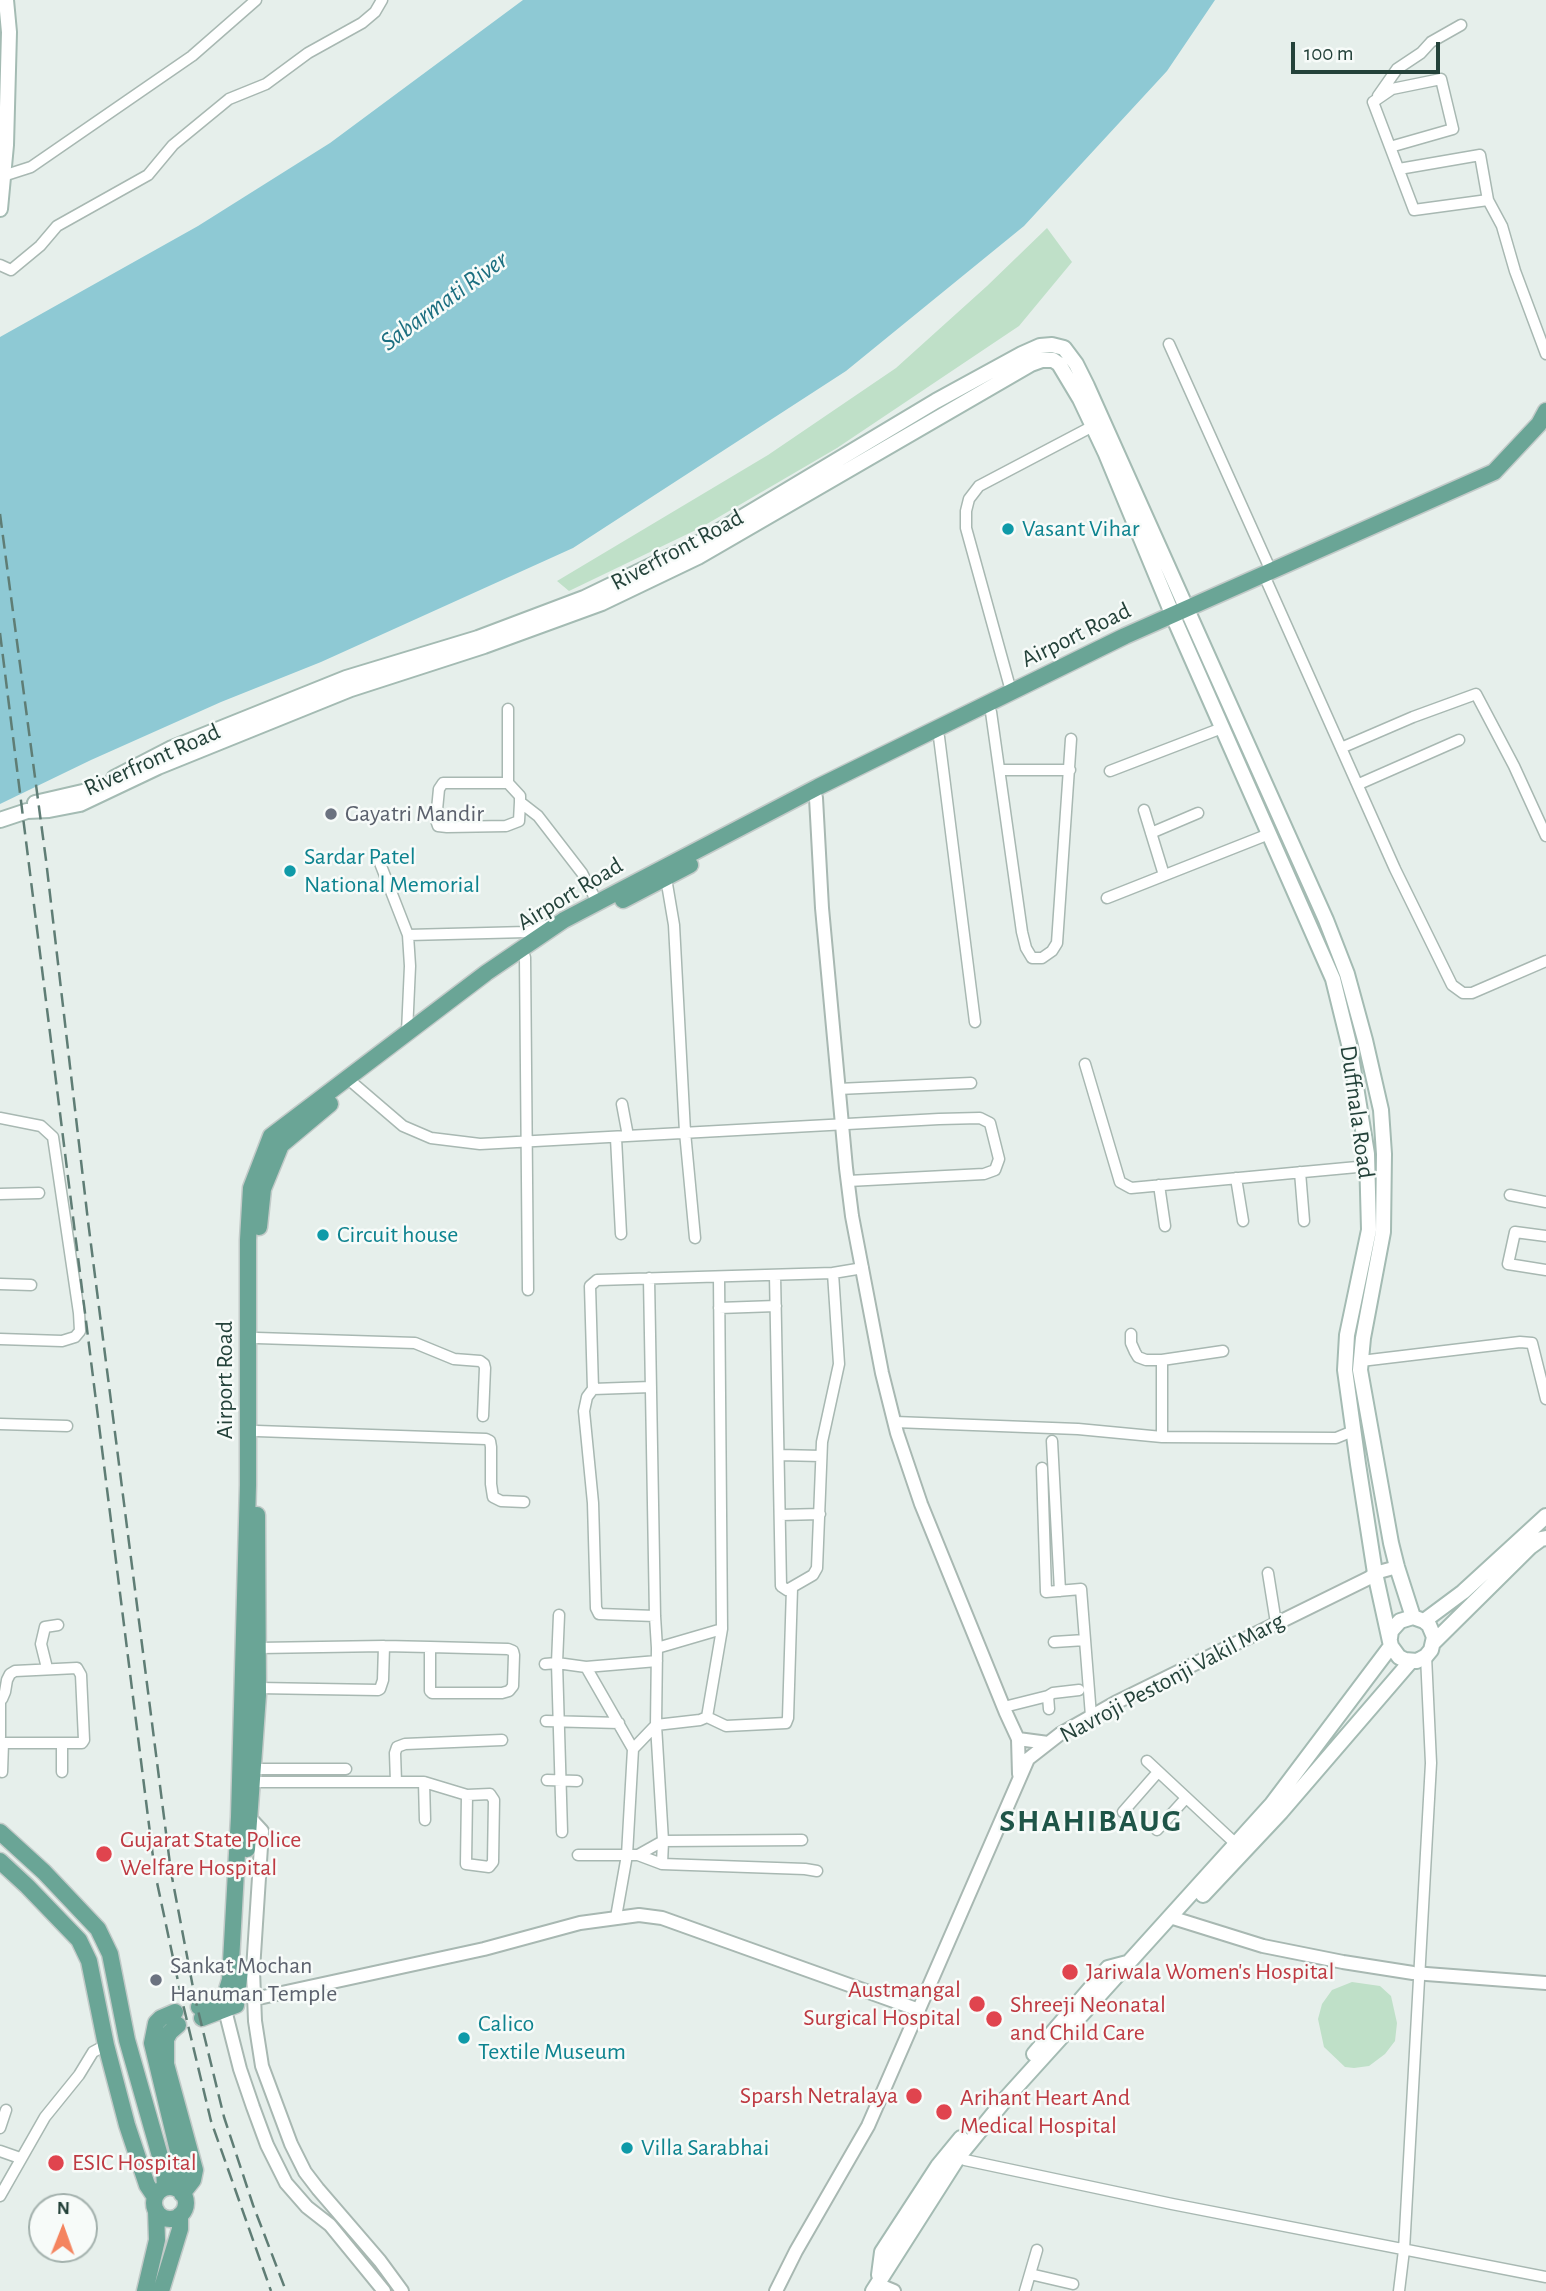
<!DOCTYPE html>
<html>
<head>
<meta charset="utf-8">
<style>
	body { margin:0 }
	#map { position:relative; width:1546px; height:2291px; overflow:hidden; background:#e6efeb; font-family:"Alegreya Sans",sans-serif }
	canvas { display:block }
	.north { position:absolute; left:28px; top:2193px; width:70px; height:70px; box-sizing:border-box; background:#f7fbf9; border:2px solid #a3b1ad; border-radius:50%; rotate:1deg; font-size:19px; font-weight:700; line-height:28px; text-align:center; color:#24423a }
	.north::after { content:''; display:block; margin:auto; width:24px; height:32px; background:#f4845f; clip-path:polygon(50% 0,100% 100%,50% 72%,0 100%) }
	.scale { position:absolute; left:1291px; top:42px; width:149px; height:32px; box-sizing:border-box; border:4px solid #24423a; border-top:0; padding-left:9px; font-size:21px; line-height:24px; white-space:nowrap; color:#24423a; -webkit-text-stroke:5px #f7fbf9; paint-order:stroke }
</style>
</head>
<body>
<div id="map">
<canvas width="1546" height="2291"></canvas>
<div class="north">N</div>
<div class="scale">100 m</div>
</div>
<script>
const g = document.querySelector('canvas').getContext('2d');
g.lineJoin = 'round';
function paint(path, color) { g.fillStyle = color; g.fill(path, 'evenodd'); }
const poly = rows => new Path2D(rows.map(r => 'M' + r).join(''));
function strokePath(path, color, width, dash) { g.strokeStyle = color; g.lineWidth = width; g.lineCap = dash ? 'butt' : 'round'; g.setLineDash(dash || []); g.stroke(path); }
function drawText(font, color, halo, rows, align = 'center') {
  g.font = font + ' "Alegreya Sans",sans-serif'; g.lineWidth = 5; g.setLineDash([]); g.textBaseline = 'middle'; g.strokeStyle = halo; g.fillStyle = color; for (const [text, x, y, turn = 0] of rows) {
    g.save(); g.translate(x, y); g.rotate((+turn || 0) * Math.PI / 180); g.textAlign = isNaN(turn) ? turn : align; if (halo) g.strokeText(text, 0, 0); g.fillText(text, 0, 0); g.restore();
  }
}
paint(poly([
	[1047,228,1072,262,1019,326,837,448,700,528,569,591,557,581,768,455,896,368,987,286],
	[1352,1982,1380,1986,1391,1996,1397,2023,1395,2041,1385,2054,1369,2066,1354,2068,1345,2067,1324,2047,1318,2019,1322,2004,1332,1990]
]), '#bfe0c8');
paint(poly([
	[523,0,1215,0,1167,71,1024,226,846,371,573,548,321,662,221,702,91,760,0,804,0,337,198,226,330,143]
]), '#8ec9d4');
const minor = poly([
	[1378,96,1397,69,1421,53,1431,42,1461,25],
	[1373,102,1414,210,1488,200,1480,155,1399,169],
	[1373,102,1392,89,1441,79,1453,129,1390,147],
	[3,176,31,167,192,56,256,0],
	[1488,200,1502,226,1515,271,1546,354],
	[0,265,11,270,40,246,57,226,148,175,173,145,229,99,266,84,308,53,362,23,375,12,382,0],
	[1169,344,1271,571],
	[1267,582,1395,869,1452,985,1463,993,1472,993,1546,961],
	[1011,691,966,528,966,511,969,499,979,486,1093,426],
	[991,712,1022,932,1026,948,1032,958,1042,958,1052,951,1057,943,1071,739],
	[939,737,975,1022],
	[1341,748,1413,717,1476,694,1514,766,1546,836],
	[1001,770,1070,770],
	[1110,771,1222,728],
	[508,783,508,709],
	[1359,784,1459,740],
	[520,802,520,796,508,783,443,783,439,789,436,820,438,826,447,827,506,826,519,821,520,802,538,816,582,873,597,902],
	[1144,810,1164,875],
	[1151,833,1198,813],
	[378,858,408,935],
	[666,878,674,925,685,1132,695,1238],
	[1107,898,1269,834],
	[525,957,528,1290],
	[407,1032,410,966,408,935,527,932,551,924],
	[1085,1064,1120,1182,1131,1188,1368,1166],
	[354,1084,403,1126,431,1138,480,1144,939,1119,980,1118,990,1123,999,1159,995,1170,984,1174,848,1181],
	[838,1089,971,1083],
	[622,1104,628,1136],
	[0,1118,41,1126,53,1137,79,1313,80,1331,75,1337,62,1341,0,1339],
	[616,1138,621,1234],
	[1300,1172,1304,1221],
	[1236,1178,1243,1221],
	[1159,1185,1165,1226],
	[0,1194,39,1193],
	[1510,1195,1546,1202],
	[1546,1236,1515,1232,1508,1264,1546,1270],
	[775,1275,781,1586,787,1590,813,1575,817,1568,822,1442,839,1364,833,1273,863,1268],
	[0,1284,31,1285],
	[719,1308,776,1306],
	[1131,1334,1131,1343,1135,1352,1138,1357,1146,1360,1162,1360,1223,1351],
	[257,1338,415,1343,454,1359,480,1361,484,1364,485,1368,483,1416],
	[1361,1361,1520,1342,1532,1343,1546,1399],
	[593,1389,651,1387],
	[895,1422,1078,1429,1162,1437,1336,1438,1353,1431],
	[0,1424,67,1426],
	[257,1431,486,1439,490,1441,491,1447,491,1484,493,1497,501,1501,524,1502],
	[1162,1437,1162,1360],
	[1052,1441,1060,1591],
	[779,1455,821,1456],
	[1042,1468,1046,1592,1081,1589,1091,1716],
	[780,1515,820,1514],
	[1268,1573,1276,1623],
	[559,1615,557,1663,562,1832],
	[655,1616,599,1614,596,1608,593,1503,584,1411,587,1397,593,1389,590,1286,597,1280,833,1273],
	[1054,1642,1085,1640],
	[259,1648,384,1646,430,1647,508,1649,513,1651,514,1655,513,1686,509,1691,502,1693,432,1693,430,1691,430,1647],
	[657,1648,722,1629],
	[545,1664,557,1663,586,1667,657,1661],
	[586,1667,633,1749,627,1855,616,1917],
	[47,1668,41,1644,45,1627,58,1625],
	[258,1688,378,1690,380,1689,383,1680,384,1646],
	[1048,1696,1053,1693,1079,1690],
	[2,1699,5,1692,7,1680,10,1674,15,1671,77,1668,81,1675,84,1740,82,1743,3,1743],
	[0,1700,0,1737],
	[1004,1707,1048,1696,1049,1709],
	[707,1717,722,1629,719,1277],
	[546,1721,619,1723],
	[0,1740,3,1743,2,1772],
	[62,1744,62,1772],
	[633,1749,656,1725,700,1720,707,1717,726,1726,786,1723,788,1718,792,1588],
	[1147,1761,1236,1844],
	[253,1769,346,1769],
	[547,1780,577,1781],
	[253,1782,424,1782,467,1795,490,1794,494,1800,493,1862,489,1867,466,1864,467,1795],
	[396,1782,395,1753,397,1747,405,1744,502,1740],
	[424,1782,425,1820],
	[1123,1812,1158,1772],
	[1157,1830,1186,1798],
	[578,1855,638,1855,663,1841,656,1725,657,1648,655,1616,649,1278],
	[638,1855,662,1864,805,1869,817,1871],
	[662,1864,663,1841,802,1840],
	[0,2128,6,2110],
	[0,2151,20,2158],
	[965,2160,1172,2204,1546,2277],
	[0,2196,45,2117,79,2075,93,2052,106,2045],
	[1030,2274,1073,2284],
	[1025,2291,1037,2250],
	[1399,2291,1404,2250,1431,1763,1426,1656]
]);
const tertiary = poly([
	[813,789,816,798,822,908,846,1168,852,1216,882,1373,897,1433,921,1504,1006,1713,1018,1739,1048,1743],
	[1018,1739,1019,1774],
	[246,1817,250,1818,262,1831,253,1970,255,2021,262,2066,291,2144,305,2172,318,2189,380,2261,402,2291],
	[1170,1917,1263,1946,1343,1962,1413,1973,1546,1983],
	[254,1999,484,1949,580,1923,639,1915,662,1918,919,2010],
	[225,2010,240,2069,253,2107,267,2145,286,2183,307,2207,330,2225,384,2291],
	[877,2284,894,2291],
	[776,2291,796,2251,868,2126,1028,1759,1060,1734,1115,1703,1369,1578,1375,1573,1397,1567]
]);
const secondary = poly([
	[0,209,6,145,9,32,6,0],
	[114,778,172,748,346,678,478,638,584,598,704,540,936,401,1022,354,1040,346,1052,345,1064,348,1076,364,1087,386,1326,920,1347,974,1365,1040,1381,1110,1384,1154,1383,1232,1363,1338,1360,1370,1391,1543,1397,1567,1413,1617],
	[35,803,87,791],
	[0,820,27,811,49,810,80,804,158,767,351,689,484,646,602,603,698,557,1031,364,1042,360,1053,360,1059,364,1080,399,1106,454,1176,623,1333,979,1349,1044,1367,1154,1369,1230,1347,1335,1345,1370,1358,1464,1375,1573,1391,1646,1399,1657,1405,1660,1417,1661,1426,1656,1431,1650,1434,1637,1429,1625,1424,1621,1413,1617,1400,1621,1391,1631,1390,1638],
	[1424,1621,1463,1592,1546,1516],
	[1433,1643,1530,1547,1541,1539,1546,1538],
	[1203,1895,1281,1812,1411,1661],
	[1034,2054,1108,1968,1127,1963],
	[879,2275,882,2252,938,2166,961,2138],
	[873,2291,959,2156,1008,2096,1272,1804,1391,1646]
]);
const primary = poly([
	[623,900,690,865],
	[259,1227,263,1189,281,1145,330,1104],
	[0,1832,44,1872,98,1929,110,1954,127,2040,164,2170,165,2188],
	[247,1849,258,1695,257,1515],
	[0,1861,27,1886,79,1940,89,1961,106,2045,127,2125,147,2185,155,2197],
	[199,2007,218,2001,225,1996,230,1980,239,1817,248,1485,248,1240,251,1188,271,1136,486,973,564,920,818,787,1125,636,1494,472,1539,424,1546,411],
	[202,2018,236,2005,240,1969],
	[178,2025,170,2032,166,2039,166,2064,195,2170,193,2180,182,2194],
	'154 2203a16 16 0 1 1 32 0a16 16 0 1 1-32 0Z',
	[175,2188,180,2171,180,2159,152,2043,156,2023,161,2018,175,2012],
	[145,2291,157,2240,156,2210],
	[161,2291,180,2229,180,2215]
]);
strokePath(minor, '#a8b8b2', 13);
strokePath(tertiary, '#a8b8b2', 16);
strokePath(secondary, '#a4bbb3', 18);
strokePath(primary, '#c2cac8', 19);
strokePath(minor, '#fff', 10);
strokePath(tertiary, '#fff', 12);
strokePath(secondary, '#fff', 14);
strokePath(primary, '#6aa596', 16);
strokePath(poly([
	[0,514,46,860,88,1221,171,1872,195,1998,224,2117,253,2205,286,2291],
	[0,633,155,1873,182,2000,211,2121,271,2291]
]), '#5f7d75', 2.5, [14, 7]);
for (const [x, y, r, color] of [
	[1008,529,7,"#0f9aa8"],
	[331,814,7,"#6b7280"],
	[290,871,7,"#0f9aa8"],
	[323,1235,7,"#0f9aa8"],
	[104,1854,9,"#e0444e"],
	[1070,1972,9,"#e0444e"],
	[156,1980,7,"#6b7280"],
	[977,2004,9,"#e0444e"],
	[994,2019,9,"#e0444e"],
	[464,2038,7,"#0f9aa8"],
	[914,2096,9,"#e0444e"],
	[944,2112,9,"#e0444e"],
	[627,2148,7,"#0f9aa8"],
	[56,2163,9,"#e0444e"]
]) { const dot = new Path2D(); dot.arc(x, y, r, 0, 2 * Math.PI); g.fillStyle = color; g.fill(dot); strokePath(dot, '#f7fbf9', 2.5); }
drawText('24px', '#0d838f', '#f7fbf9', [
	["Vasant Vihar",1022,529],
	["Sardar Patel",304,857],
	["National Memorial",304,885],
	["Circuit house",337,1235],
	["Calico",478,2024],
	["Textile Museum",478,2052],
	["Villa Sarabhai",641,2148]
], 'left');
drawText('24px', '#24423a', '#f7fbf9', [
	["Riverfront Road",677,550,-28],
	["Airport Road",1076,635,-26],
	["Riverfront Road",152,760,-24],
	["Airport Road",570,894,-31],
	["Duffnala Road",1357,1112,82],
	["Airport Road",225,1380,-90],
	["Navroji Pestonji Vakil Marg",1172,1678,-28]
]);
drawText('24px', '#5b616d', '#f7fbf9', [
	["Gayatri Mandir",345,814],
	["Sankat Mochan",170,1966],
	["Hanuman Temple",170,1994]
], 'left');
drawText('24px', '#be3a42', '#f7fbf9', [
	["Gujarat State Police",120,1840],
	["Welfare Hospital",120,1868],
	["Jariwala Women's Hospital",1086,1972],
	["Austmangal",961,1990,"right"],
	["Surgical Hospital",961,2018,"right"],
	["Shreeji Neonatal",1010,2005],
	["and Child Care",1010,2033],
	["Sparsh Netralaya",898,2096,"right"],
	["Arihant Heart And",960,2098],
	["Medical Hospital",960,2126],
	["ESIC Hospital",72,2163]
], 'left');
drawText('italic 26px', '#1c6f80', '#f7fbf9', [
	["Sabarmati River",444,301,-36]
]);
g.letterSpacing = '2px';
drawText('bold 32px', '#1f5548', '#f7fbf9', [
	["SHAHIBAUG",1091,1821]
]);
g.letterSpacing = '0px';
</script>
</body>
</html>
